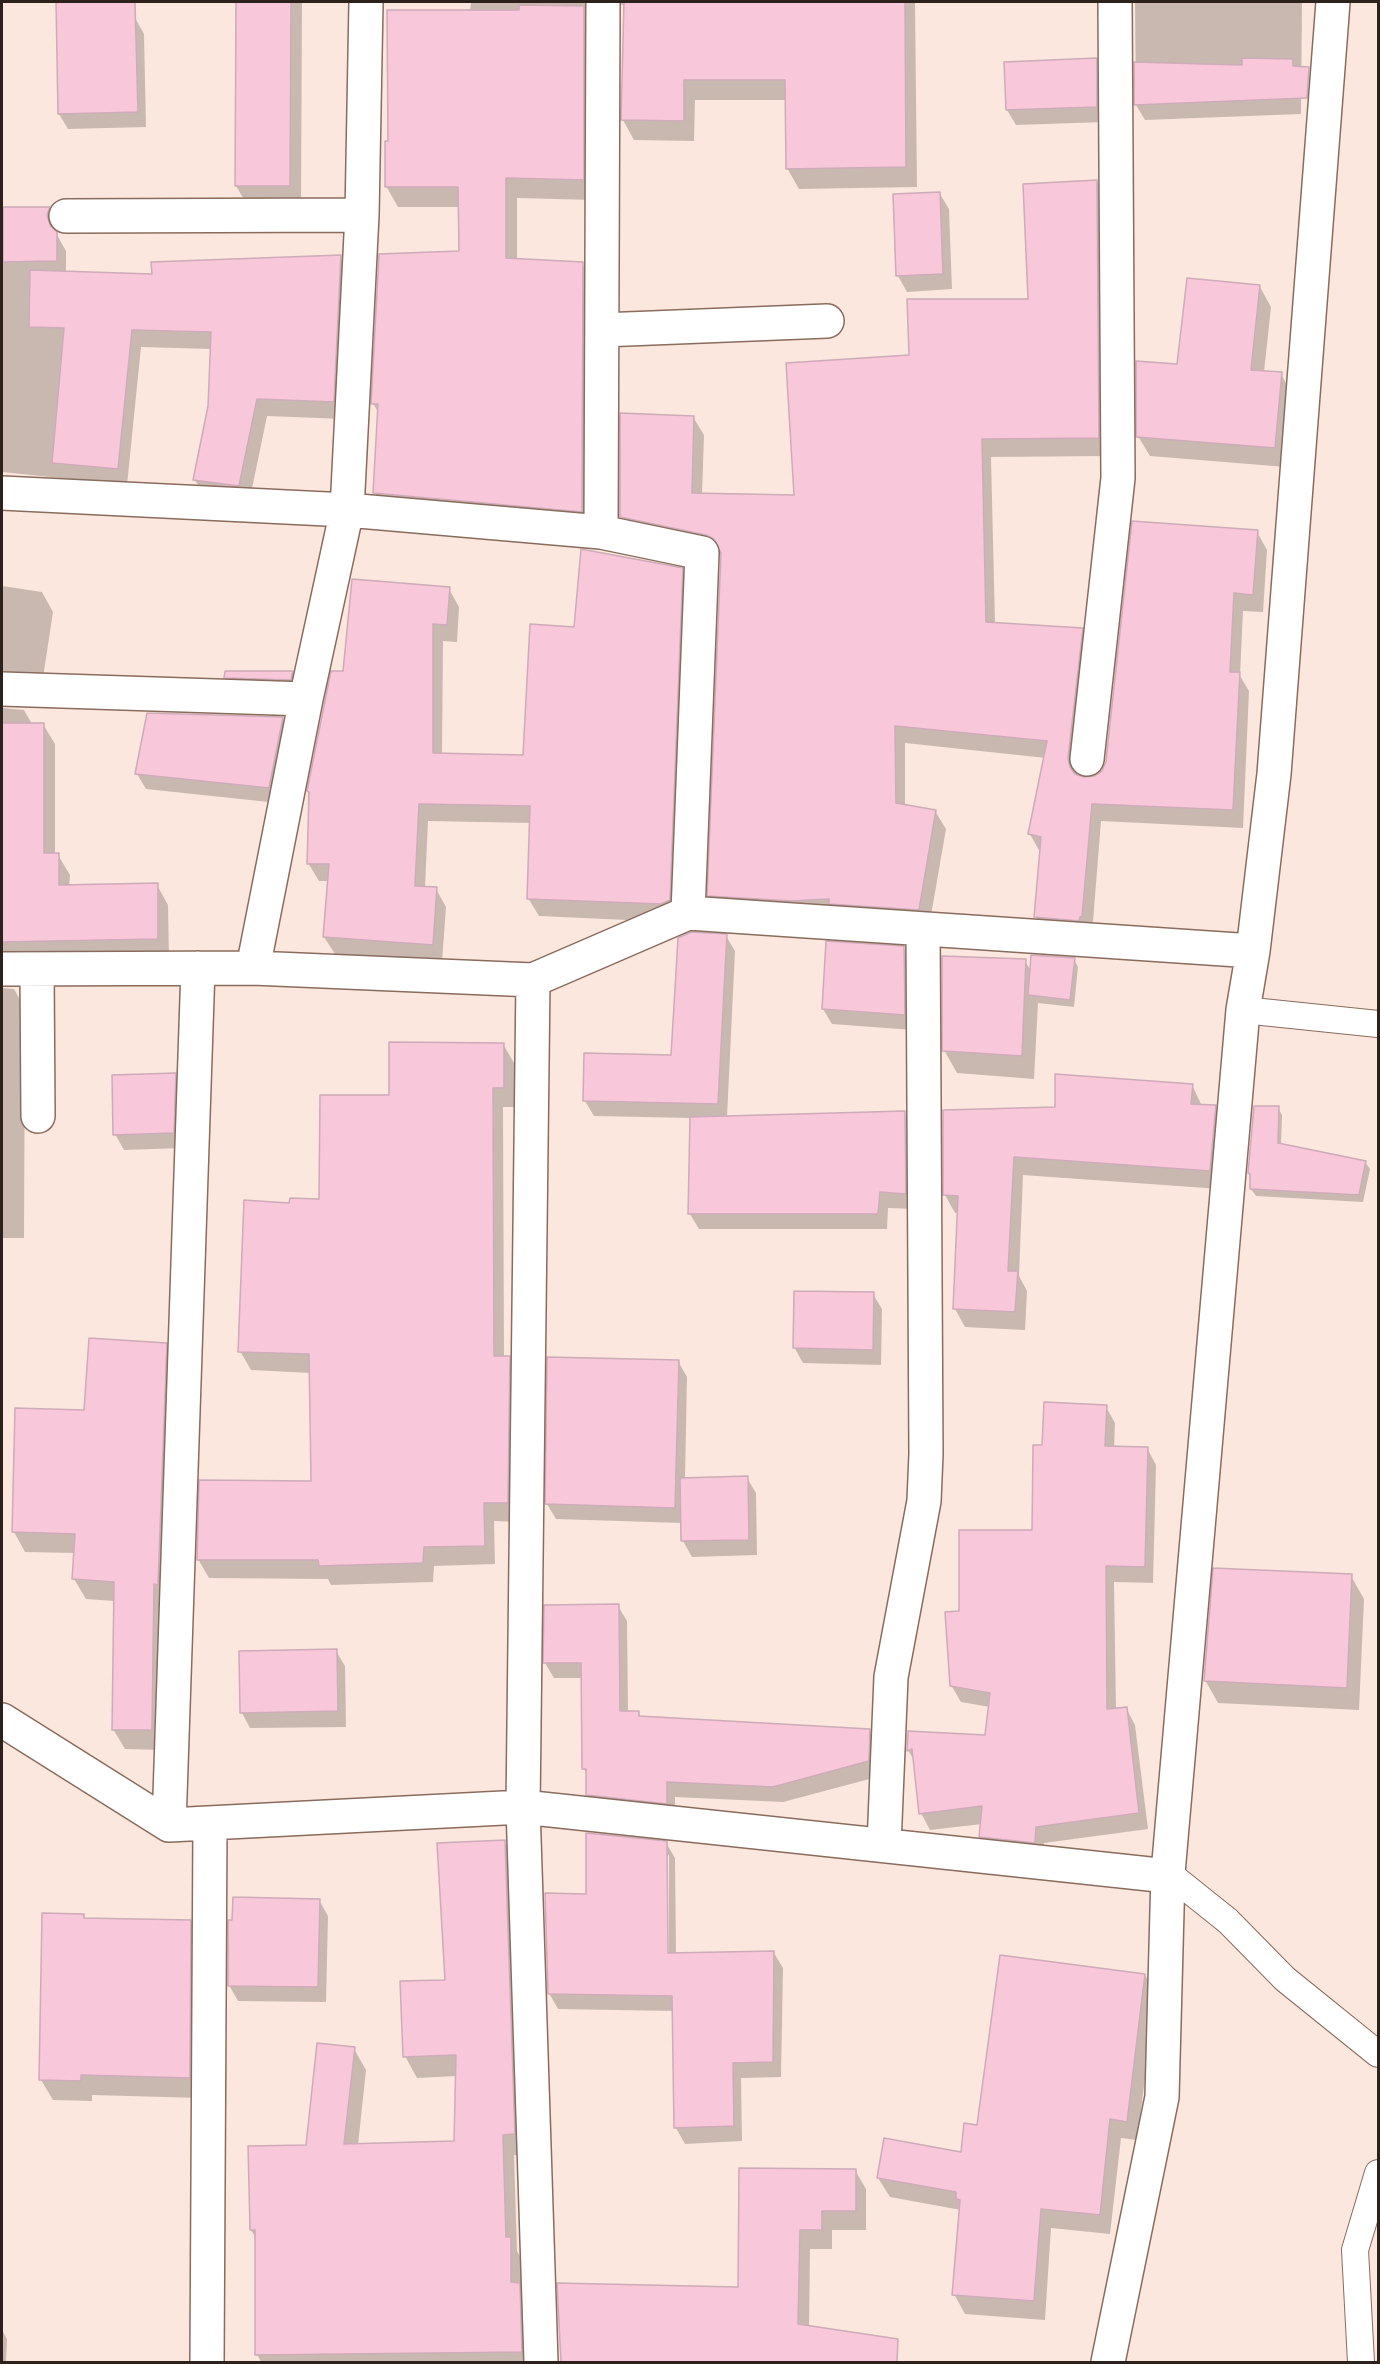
<!DOCTYPE html>
<html>
<head>
<meta charset="utf-8">
<style>
	body { margin:0 }
	#map { position:relative; width:1380px; height:2364px; overflow:hidden; background:#fbe7dd; font-family:Jost,sans-serif }
	canvas { display:block }
	.frame { position:absolute; inset:0; border:3px solid #2d211b; pointer-events:none }
</style>
</head>
<body>
<div id="map">
<canvas width="1380" height="2364"></canvas>
<div class="frame"></div>
</div>
<script>
const g = document.querySelector('canvas').getContext('2d');
g.lineJoin = 'round';
function paint(path, color) { g.fillStyle = color; g.fill(path, 'evenodd'); }
const poly = rows => new Path2D(rows.map(r => 'M' + r).join(''));
function strokePath(path, color, width, dash) { g.strokeStyle = color; g.lineWidth = width; g.lineCap = dash ? 'butt' : 'round'; g.setLineDash(dash || []); g.stroke(path); }
paint(poly([
	[58,2,119,2,119,18,135,18,144,34,146,127,68,129,59,114],
	[238,2,302,2,301,206,248,206,236,186],
	[471,2,915,3,917,187,799,189,787,168,787,100,695,100,694,141,634,140,623,120,623,5,616,3,594,200,517,198,517,260,582,263,594,284,593,531,387,513,375,493,379,414,373,403,460,252,460,207,398,207,386,186,389,143,470,11],
	[1135,2,1302,2,1301,114,1145,120,1136,105],
	[1096,59,1105,75,1105,122,1016,125,1007,110],
	[1097,182,1107,200,1108,456,991,457,995,624,1082,630,1092,648,1078,776,1084,779,1095,778,1103,771,1257,532,1267,550,1263,612,1243,611,1240,676,1249,691,1243,828,1101,821,1092,934,1046,935,1036,917,1040,852,1030,834,1046,758,905,743,905,806,935,811,946,829,929,927,719,913,709,895,722,555,632,534,621,516,693,417,704,435,702,495,796,497,911,357,1030,301],
	[940,194,949,209,952,289,907,292,898,276,895,195],
	[49,208,59,225,57,235,66,251,66,273,153,275,340,257,350,274,343,419,267,416,249,503,205,497,195,480,209,406,211,349,141,347,127,485,2,472,2,209],
	[1260,287,1271,307,1264,372,1281,374,1292,394,1286,467,1150,456,1138,436,1179,366],
	[682,569,692,587,671,922,539,916,528,898,531,823,428,821,425,888,436,889,446,907,442,962,335,954,324,937,329,881,319,881,308,863,308,791,345,673,449,589,459,607,457,642,443,641,442,754,524,757,575,628],
	[2,586,42,592,53,612,41,691,2,695],
	[292,673,301,688,235,693,226,677],
	[2,708,24,710,32,724,43,724,55,744,55,855,58,855,70,875,69,886,157,885,168,905,169,959,2,975],
	[282,718,291,734,278,803,146,789,137,774],
	[726,936,735,951,727,1117,904,1113,913,1128,914,1209,888,1208,887,1229,699,1229,690,1214,691,1118,594,1116,585,1101,673,1056],
	[903,948,912,963,913,1030,832,1024,823,1009],
	[1074,959,1078,967,1074,1007,1038,1003,1034,1079,957,1073,944,1050,1025,961,1031,971],
	[2,988,14,989,25,1009,24,1238,2,1238],
	[503,1044,514,1063,514,1107,503,1107,504,1358,509,1358,520,1377,518,1522,494,1521,495,1564,434,1566,433,1582,331,1585,328,1579,209,1578,198,1559,313,1482,311,1373,251,1370,240,1351,291,1204,320,1201,390,1097],
	[175,1074,184,1090,182,1148,124,1150,115,1134],
	[1192,1085,1202,1106,1215,1106,1226,1124,1220,1189,1023,1175,1019,1276,1027,1291,1025,1330,965,1327,955,1309,959,1213,955,1213,945,1195,1056,1109],
	[1278,1108,1282,1115,1281,1145,1365,1162,1370,1169,1363,1202,1256,1196,1251,1189,1249,1173],
	[873,1294,882,1309,881,1365,803,1363,794,1347],
	[166,1344,177,1365,162,1750,125,1749,113,1729,115,1601,86,1599,74,1579,76,1553,25,1552,14,1532,85,1412],
	[678,1361,687,1377,685,1479,747,1478,756,1493,757,1555,692,1557,683,1541,682,1523,556,1519,547,1504],
	[1106,1407,1115,1423,1114,1448,1147,1448,1156,1465,1153,1583,1114,1582,1116,1710,1126,1708,1135,1725,1148,1829,1044,1843,1043,1859,990,1853,981,1837,982,1824,930,1830,921,1813,915,1762,908,1750,909,1732,986,1737,990,1707,961,1702,951,1685,961,1613,1033,1531,1043,1446],
	[1351,1576,1364,1599,1359,1710,1218,1703,1205,1680],
	[618,1606,627,1621,628,1712,638,1712,641,1717,869,1730,878,1746,877,1777,783,1802,675,1797,675,1819,596,1810,587,1794,587,1775,584,1769,582,1678,554,1678,545,1663],
	[336,1651,345,1666,346,1727,250,1728,242,1713],
	[504,1841,517,1862,526,2155,514,2155,517,2251,522,2260,522,2290,531,2305,533,2362,261,2362,257,2354,256,2238,251,2230,307,2146,354,2049,366,2070,358,2145,456,2142,457,2076,417,2078,405,2056,446,1981],
	[666,1843,675,1858,676,1954,774,1953,783,1968,781,2077,741,2078,742,2141,685,2144,676,2128,674,2011,558,2009,549,1993,587,1896],
	[666,1855,669,1855,669,1960,666,1960],
	[319,1900,328,1916,326,2002,238,2001,229,1985],
	[85,1920,190,1921,201,1941,201,2098,92,2095,92,2101,53,2100,41,2080],
	[1145,1975,1156,1994,1137,2140,1121,2138,1110,2234,1051,2228,1045,2320,965,2314,954,2294,961,2210,890,2197,878,2178,962,2154,979,2126],
	[855,2170,866,2189,866,2230,832,2230,832,2249,810,2249,809,2327,888,2357,887,2362,561,2362,559,2285,740,2288],
	[2,2330,7,2339,6,2362,2,2362]
]), '#0003');
const building = poly([
	[56,2,135,2,138,112,58,114,56,2],
	[236,2,291,2,290,186,235,186,236,2],
	[624,2,905,2,906,167,786,169,785,80,684,80,684,121,621,120,624,2],
	[519,5,584,6,584,180,506,178,506,258,583,262,582,512,373,493,378,404,371,404,379,254,459,251,458,187,385,187,385,141,388,141,387,10,519,10,519,5],
	[1097,58,1097,107,1006,110,1004,62,1097,58],
	[1242,58,1293,59,1293,66,1309,67,1307,98,1134,105,1134,62,1242,65,1242,58],
	[1097,180,1099,438,982,439,986,622,1083,628,1068,758,1070,767,1075,774,1084,777,1094,776,1102,771,1106,761,1132,521,1258,530,1253,595,1234,593,1230,672,1240,672,1233,810,1092,804,1082,917,1080,917,1079,921,1034,917,1041,837,1028,834,1047,741,895,726,896,803,936,810,919,910,829,904,829,899,792,901,707,896,721,553,714,539,706,535,620,517,620,413,694,416,692,493,794,495,786,363,909,355,907,299,1028,299,1023,184,1097,180],
	[940,192,943,274,896,276,893,194,940,192],
	[3,207,50,207,47,215,50,225,57,232,57,261,3,262,3,207],
	[341,255,334,402,257,399,239,486,193,480,208,406,211,332,132,330,118,469,52,463,64,328,29,327,30,270,152,274,151,262,341,255],
	[1187,278,1260,285,1251,370,1282,372,1275,448,1136,437,1136,361,1177,364,1187,278],
	[581,549,683,568,670,900,661,904,527,899,530,806,419,804,415,886,437,887,433,945,323,937,329,864,307,864,309,792,307,791,331,671,343,671,352,579,450,587,447,625,433,624,433,753,523,755,530,624,574,627,581,549],
	[225,671,293,671,291,680,224,678,225,671],
	[147,713,283,717,269,788,135,774,147,713],
	[2,723,44,723,44,853,59,853,59,885,158,883,158,939,2,942,2,723],
	[691,932,727,934,718,1104,583,1101,584,1053,671,1055,678,938,691,932],
	[826,941,904,946,905,1015,822,1009,826,941],
	[1031,955,1075,958,1070,1000,1028,995,1031,955],
	[942,956,1026,959,1022,1056,942,1051,942,956],
	[389,1042,504,1043,504,1088,493,1088,494,1356,510,1356,508,1503,484,1503,485,1546,424,1547,423,1563,319,1566,318,1560,197,1560,199,1480,311,1481,309,1354,238,1352,244,1200,289,1203,290,1198,319,1199,320,1095,389,1095,389,1042],
	[176,1073,174,1133,113,1135,112,1075,176,1073],
	[1055,1074,1193,1084,1191,1104,1216,1105,1210,1171,1014,1157,1008,1271,1018,1271,1015,1312,953,1309,958,1196,943,1195,943,1110,1055,1107,1055,1074],
	[1254,1106,1279,1106,1278,1143,1366,1161,1359,1195,1250,1189,1250,1174,1248,1173,1254,1106],
	[905,1111,906,1194,880,1192,878,1214,688,1214,690,1117,905,1111],
	[794,1291,874,1292,873,1350,793,1348,794,1291],
	[89,1338,167,1343,158,1585,154,1584,152,1730,112,1730,114,1582,72,1579,75,1534,12,1532,15,1408,84,1410,89,1338],
	[547,1357,679,1360,675,1508,545,1504,547,1357],
	[1044,1402,1107,1405,1105,1446,1148,1447,1145,1567,1106,1566,1107,1709,1127,1707,1139,1813,1036,1827,1035,1843,979,1837,982,1806,919,1814,912,1749,907,1751,908,1731,985,1735,990,1693,950,1686,945,1612,959,1611,959,1530,1032,1530,1033,1445,1042,1445,1044,1402],
	[748,1476,749,1540,681,1541,680,1478,748,1476],
	[1213,1568,1352,1574,1347,1688,1204,1681,1213,1568],
	[619,1604,620,1711,639,1711,639,1716,870,1729,869,1761,773,1787,667,1782,667,1804,586,1795,586,1769,582,1769,581,1663,543,1663,544,1605,619,1604],
	[337,1649,338,1711,240,1713,239,1651,337,1649],
	[586,1833,667,1841,668,1953,774,1951,773,2062,733,2063,734,2126,674,2128,672,1996,548,1994,545,1893,586,1894,586,1833],
	[505,1840,515,2134,503,2135,506,2237,511,2237,511,2282,520,2283,522,2352,255,2355,255,2230,250,2230,248,2146,306,2145,317,2043,355,2047,344,2144,454,2141,456,2055,403,2057,400,1981,445,1980,437,1843,505,1840],
	[233,1897,320,1899,318,1987,228,1986,228,1920,232,1920,233,1897],
	[42,1913,84,1914,84,1918,191,1920,190,2078,81,2075,81,2081,39,2080,42,1913],
	[1000,1955,1145,1974,1127,2122,1110,2119,1100,2215,1041,2209,1034,2301,952,2295,960,2200,956,2199,956,2192,877,2178,884,2138,961,2152,964,2123,977,2125,1000,1955],
	[739,2168,856,2169,856,2211,822,2211,822,2230,800,2230,798,2324,898,2339,897,2362,561,2362,557,2283,738,2287,739,2168]
]);
paint(building, '#f8c7da');
strokePath(building, '#cdabb8', 1.5);
const service = poly([
	[1243,1010,1378,1024],
	[1168,1873,1228,1921,1285,1979,1378,2054],
	[1361,2362,1355,2250,1378,2173]
]);
const minor = poly([
	[66,216,362,215],
	[602,330,827,321],
	[2,493,347,510,601,532,702,553,688,913],
	[601,532,603,2],
	[2,689,306,699],
	[1087,759,1118,478,1115,2],
	[253,968,306,699,347,510,362,215,366,2],
	[2,969,253,968,533,980,688,913,1253,951],
	[37,969,38,1116],
	[533,980,523,1807,541,2362],
	[2,1720,169,1825,523,1807,1168,1876],
	[169,1825,198,968],
	[884,1845,891,1677,924,1501,926,1454,923,929],
	[207,2362,210,1823],
	[1108,2362,1162,2097,1168,1873,1243,1010,1253,951,1274,774,1333,2]
]);
strokePath(service, '#896c5d', 28);
strokePath(minor, '#896c5d', 36);
strokePath(service, '#fff', 26);
strokePath(minor, '#fff', 33);
</script>
</body>
</html>
